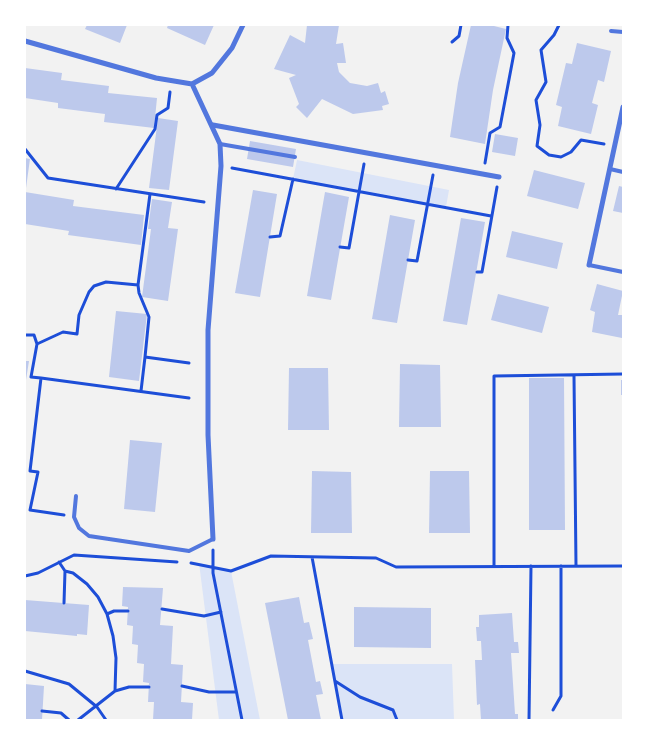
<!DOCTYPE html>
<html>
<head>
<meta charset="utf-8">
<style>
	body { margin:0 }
	#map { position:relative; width:648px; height:745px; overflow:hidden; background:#f2f2f2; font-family:"PT Sans Narrow",sans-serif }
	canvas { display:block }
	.frame { position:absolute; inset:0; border:26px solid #fff; pointer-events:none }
</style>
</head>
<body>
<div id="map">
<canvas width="648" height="745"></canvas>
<div class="frame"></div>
</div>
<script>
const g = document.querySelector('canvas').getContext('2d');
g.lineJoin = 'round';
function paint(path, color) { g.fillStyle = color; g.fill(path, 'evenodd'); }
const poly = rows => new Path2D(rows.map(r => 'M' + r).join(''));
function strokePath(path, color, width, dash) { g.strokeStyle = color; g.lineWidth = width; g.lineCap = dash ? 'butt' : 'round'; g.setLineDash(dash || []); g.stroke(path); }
paint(poly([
	[297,160,449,190,446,207,293,179],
	[199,563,231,571,260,720,219,720],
	[332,664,452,664,454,720,342,720]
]), '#dbe4f7');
paint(poly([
	[87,25,127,25,120,43,85,29],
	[168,25,214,25,205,45,167,28],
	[307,25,339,25,336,44,343,43,346,63,337,63,339,72,350,83,367,86,378,83,381,93,385,91,389,104,382,106,383,110,353,114,322,99,307,118,296,107,299,104,289,78,296,75,274,69,290,35,305,43],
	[471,25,490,25,506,29,493,90,485,144,450,137,458,83],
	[577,43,611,51,604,82,598,80,592,103,598,105,591,134,558,126,562,107,556,105,566,63,572,64],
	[25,68,62,73,61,80,109,86,108,93,157,98,154,128,104,122,105,114,58,108,58,103,25,98],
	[158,118,178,121,169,190,149,188],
	[495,134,518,138,515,156,492,152],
	[250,141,296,149,293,167,247,159],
	[25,158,30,159,26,188,25,188],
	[534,170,585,183,578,209,527,196],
	[619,186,623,187,623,213,613,211],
	[253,190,277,194,260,297,235,293],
	[25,192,74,200,73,206,144,215,141,245,68,235,69,231,25,224],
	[325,192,349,197,331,300,307,296],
	[152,199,172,202,168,228,178,229,168,301,142,297,151,229,148,229],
	[390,215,415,220,397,323,372,319],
	[461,218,485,222,467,325,443,321],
	[512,231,563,243,557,269,506,257],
	[597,284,623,291,618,315,623,315,622,338,592,332,595,312,590,310],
	[498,294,549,307,542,333,491,320],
	[116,311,147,314,139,381,109,377],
	[25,361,29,361,26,380,25,380],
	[400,364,440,365,441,427,399,427],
	[289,368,328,368,329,430,288,430],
	[529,378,564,378,565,530,529,530],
	[621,380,623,380,623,395,621,395],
	[130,440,162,443,155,512,124,509],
	[312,471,351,472,352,533,311,533],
	[430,471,469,471,470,533,429,533],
	[123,587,163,588,160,625,173,626,171,664,183,665,181,702,193,703,192,720,153,720,154,702,148,702,149,683,143,682,144,664,137,663,138,645,132,644,133,626,127,625,128,607,122,606],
	[299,597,304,623,309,622,313,639,308,640,316,682,320,681,323,694,316,695,321,720,288,720,265,603],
	[25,600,89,605,87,635,77,634,77,636,25,631],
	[354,607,431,608,431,648,354,647],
	[512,613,514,642,518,642,519,653,511,653,515,714,518,714,518,720,481,720,480,704,477,705,475,660,482,660,481,641,477,641,476,627,479,627,479,615],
	[25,684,44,686,42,720,25,720]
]), '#bdc9ec');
strokePath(poly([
	[559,25,554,35,541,50,546,82,536,100,540,125,537,146,549,155,561,157,571,152,581,140,604,144],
	[452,42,459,36,461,25],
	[25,149,48,178,204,202],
	[485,163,490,133,500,127,514,53,507,38,508,25],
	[232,168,491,216],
	[116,189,155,129,157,115,168,108,170,92],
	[270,237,280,236,293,179],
	[340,247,349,248,364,164],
	[408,260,417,261,433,175],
	[477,272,482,272,497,187],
	[138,285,150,194],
	[25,335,34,335,37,344,63,332,77,334,79,315,89,292,94,286,106,282,138,285,139,293,149,317,145,357,189,363],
	[37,344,31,377,41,378,30,471,38,472,30,510,64,515],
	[574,376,576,566],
	[41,378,189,398],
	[141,391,145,357],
	[213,550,213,573,242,720],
	[312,557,342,720],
	[59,562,65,571,73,573,87,584,98,597,107,614,113,636,116,658,115,691,78,720],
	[191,563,231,571,271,556,376,558,396,567,623,566],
	[494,566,494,376,623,374],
	[25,576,38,573,74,555,177,562],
	[64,603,65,571],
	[162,609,204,616,221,612],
	[107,614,114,611,128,611],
	[25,671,69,684,97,707,106,720],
	[335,681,360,697,393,710,397,720],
	[182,686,209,692,236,692],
	[115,691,129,687,149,687],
	[553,710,561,696,561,566],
	[42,711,61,713,69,720],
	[529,720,531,566]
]), '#1d4ed8', 3);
strokePath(poly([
	[611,31,623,32],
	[220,144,295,157],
	[610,169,623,172],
	[589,265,623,272],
	[76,496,74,517,79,528,89,536,189,551,213,539]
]), '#5277de', 4);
strokePath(poly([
	[25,41,156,78,192,84,212,73,232,48,243,25],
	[192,84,220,144,221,166,208,330,208,435,213,539],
	[213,125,499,177],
	[589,265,623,107]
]), '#5277de', 5);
</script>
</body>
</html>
